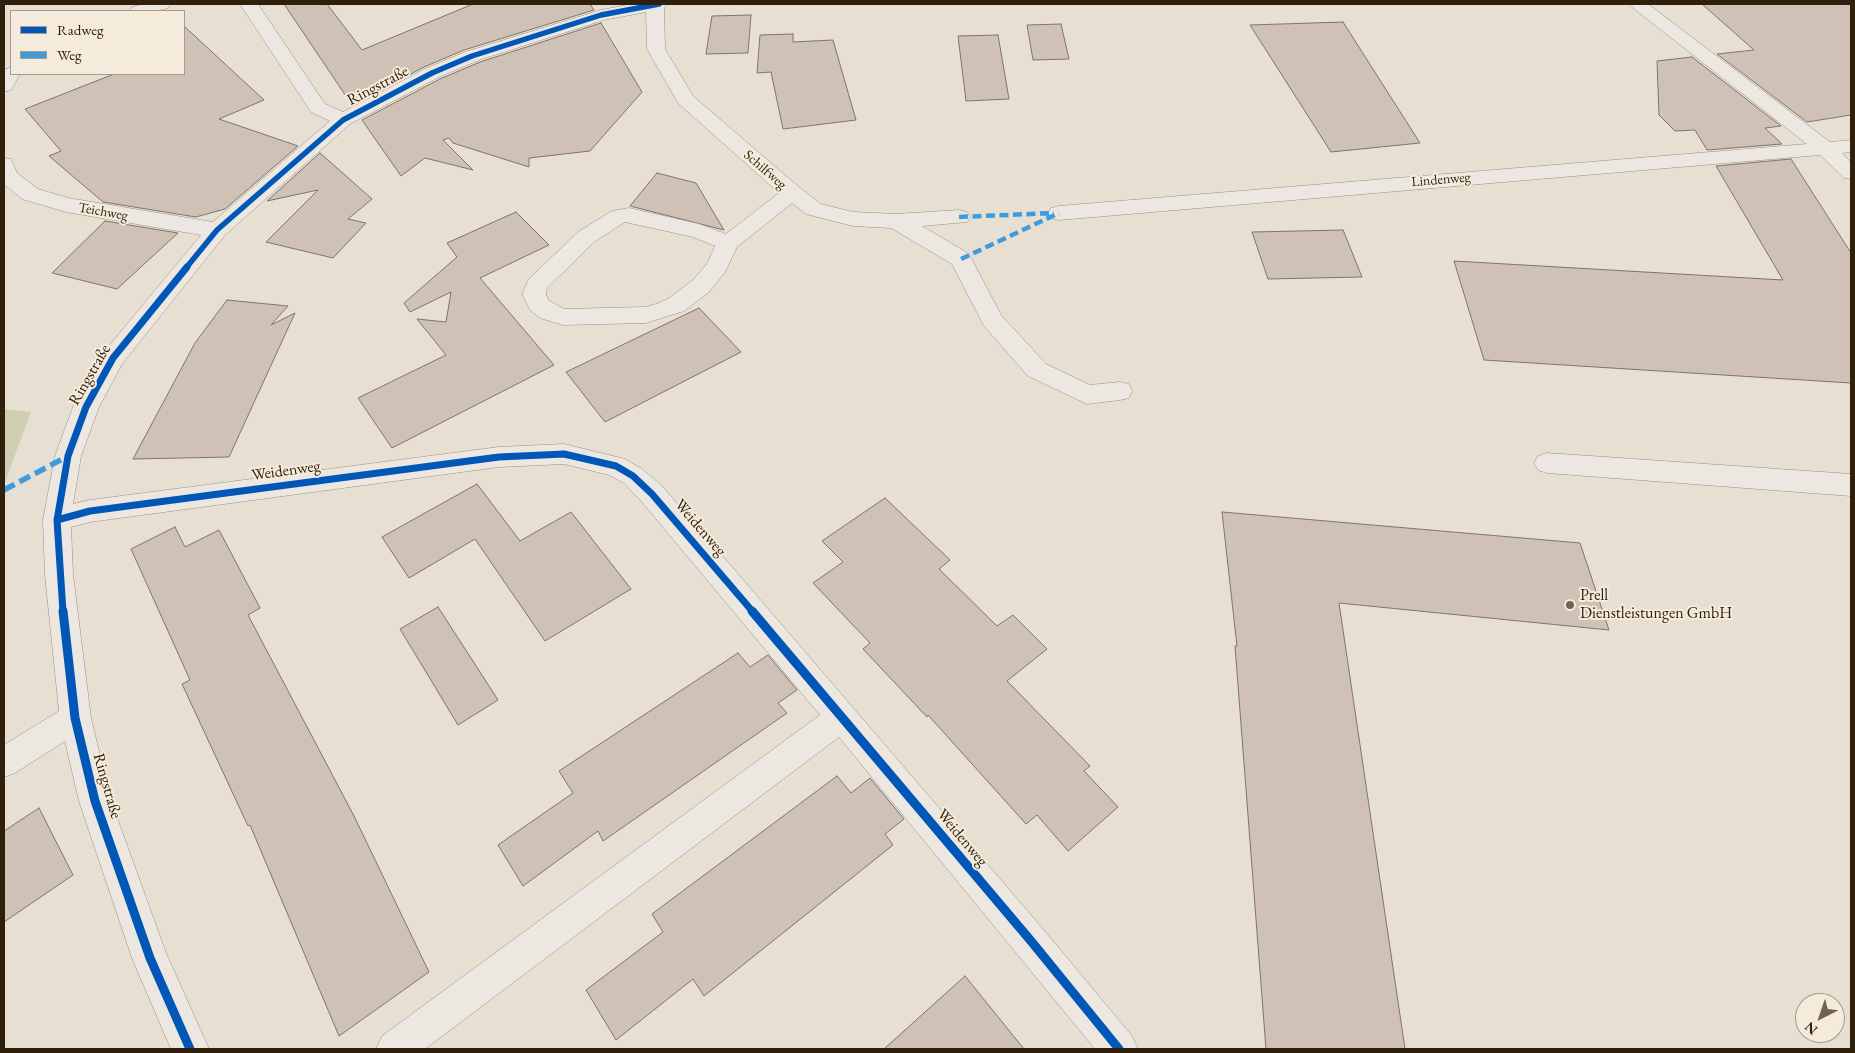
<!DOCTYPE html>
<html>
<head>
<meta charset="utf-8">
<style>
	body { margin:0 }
	#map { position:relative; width:1855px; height:1053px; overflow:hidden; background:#e7dfd2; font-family:"EB Garamond",serif }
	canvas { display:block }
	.frame { position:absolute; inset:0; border:5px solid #30200b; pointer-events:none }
	.legend { position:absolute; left:10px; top:10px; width:175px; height:65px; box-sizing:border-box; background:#f5ebdc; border:1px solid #a69a88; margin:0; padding:6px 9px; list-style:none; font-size:15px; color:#30200b }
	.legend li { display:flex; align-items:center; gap:10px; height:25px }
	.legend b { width:25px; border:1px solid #a69a88 }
	.north { position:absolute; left:1795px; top:993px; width:50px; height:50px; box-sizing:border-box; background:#f5ebdc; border:1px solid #a69a88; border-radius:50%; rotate:221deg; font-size:14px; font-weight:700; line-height:20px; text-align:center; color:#30200b }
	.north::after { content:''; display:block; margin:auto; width:18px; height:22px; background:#706351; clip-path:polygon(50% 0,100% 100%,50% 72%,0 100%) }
</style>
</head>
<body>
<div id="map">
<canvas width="1855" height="1053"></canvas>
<div class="frame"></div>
<ul class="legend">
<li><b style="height:6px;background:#0057b8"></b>Radweg</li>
<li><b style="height:6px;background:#3e9bde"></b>Weg</li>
</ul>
<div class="north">N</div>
</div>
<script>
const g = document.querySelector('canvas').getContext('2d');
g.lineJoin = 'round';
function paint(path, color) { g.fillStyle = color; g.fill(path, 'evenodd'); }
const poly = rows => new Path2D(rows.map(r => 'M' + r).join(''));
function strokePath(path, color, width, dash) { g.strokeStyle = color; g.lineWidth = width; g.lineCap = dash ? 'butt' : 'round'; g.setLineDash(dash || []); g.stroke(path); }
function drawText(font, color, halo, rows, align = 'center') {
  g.font = font + ' "EB Garamond",serif'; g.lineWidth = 4; g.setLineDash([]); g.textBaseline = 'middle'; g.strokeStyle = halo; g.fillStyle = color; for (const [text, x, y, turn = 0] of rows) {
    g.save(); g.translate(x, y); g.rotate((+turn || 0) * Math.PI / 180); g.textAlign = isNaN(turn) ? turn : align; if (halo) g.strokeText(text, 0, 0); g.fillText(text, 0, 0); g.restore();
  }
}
paint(poly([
	[4,409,31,412,4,485]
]), '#d0ceb0');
const building = poly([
	[284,4,327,4,362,50,473,4,590,4,594,10,464,50,424,67,352,105,284,4],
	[1702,4,1851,4,1851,115,1807,122,1717,54,1754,50,1702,4],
	[751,15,748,53,706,54,712,16,751,15],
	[1343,22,1420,143,1331,152,1250,25,1343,22],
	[601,23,642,92,590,151,529,158,529,167,453,143,449,138,443,140,473,170,425,158,401,176,362,120,440,79,480,62,601,23],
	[1061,24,1069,59,1033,60,1027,25,1061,24],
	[184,26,264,100,219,119,298,146,225,209,196,217,103,202,49,156,61,151,25,109,114,74,184,74,184,26],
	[793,34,793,42,833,40,856,120,783,129,771,72,757,73,760,35,793,34],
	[998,35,1009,99,966,101,958,36,998,35],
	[1692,57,1781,126,1765,128,1782,144,1707,150,1695,130,1675,131,1659,115,1657,61,1692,57],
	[320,153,372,199,348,219,366,223,333,258,266,242,318,190,267,201,320,153],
	[1791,159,1851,253,1851,383,1484,360,1454,261,1783,280,1716,166,1791,159],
	[657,173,696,183,724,230,630,206,657,173],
	[516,212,549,245,480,278,554,365,392,448,358,398,446,355,417,319,446,322,451,292,410,312,404,303,457,257,447,243,516,212],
	[105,221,178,233,117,289,52,273,105,221],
	[1343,230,1362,277,1268,279,1252,232,1343,230],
	[227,300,288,306,271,325,295,313,229,457,133,459,195,343,227,300],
	[699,308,741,352,605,422,566,372,699,308],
	[477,484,520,541,571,512,631,589,545,641,475,539,409,578,382,537,477,484],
	[885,498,950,560,939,569,997,626,1013,615,1047,649,1007,681,1090,766,1084,771,1118,807,1068,851,1037,815,1026,824,928,715,927,717,863,649,870,643,813,583,843,562,822,541,885,498],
	[1222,512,1580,543,1609,630,1339,603,1405,1049,1266,1049,1235,646,1237,646,1222,512],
	[175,527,185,547,219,530,260,608,248,615,354,816,429,972,339,1036,250,825,248,826,182,684,190,680,131,549,175,527],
	[438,607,498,700,458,725,400,629,438,607],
	[738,653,750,667,768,655,797,690,778,703,787,713,603,841,598,831,523,886,498,845,573,793,559,771,738,653],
	[837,776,851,793,870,778,904,819,885,834,893,845,704,996,693,979,616,1040,586,990,663,932,652,914,837,776],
	[39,808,73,875,4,922,4,831,39,808],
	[965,976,1024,1049,884,1049,965,976]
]);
paint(building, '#cfc1b5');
strokePath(building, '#7c756b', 1);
const minor = poly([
	[144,4,171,4,168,8,156,11,129,11,132,7,144,4],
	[240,4,258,4,325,104,343,112,425,69,465,52,601,10,632,4,668,4,664,8,665,49,693,96,800,188,821,204,853,212,896,214,959,210,967,212,970,217,967,222,922,226,969,254,1001,315,1046,364,1090,385,1120,382,1129,384,1132,391,1129,398,1120,400,1087,404,1028,376,984,326,952,264,891,228,853,226,806,214,792,203,737,247,725,272,709,292,684,311,646,323,563,325,540,318,530,310,522,294,529,279,578,232,612,211,629,208,699,224,726,234,779,193,678,103,647,49,646,12,604,20,479,60,439,77,350,124,225,235,122,364,99,407,81,456,73,504,90,500,499,447,564,444,625,459,642,469,662,486,720,553,1043,929,1132,1036,1138,1049,1095,1049,839,737,425,1049,376,1049,382,1036,820,715,642,502,624,483,609,475,564,464,499,467,90,522,71,527,73,575,91,718,111,801,166,953,209,1049,171,1049,132,958,79,801,65,741,15,773,4,777,4,745,59,711,45,575,43,520,55,456,73,407,104,352,201,235,66,212,22,199,4,184,4,158,11,159,17,173,38,189,68,198,213,222,330,121,311,112,240,4],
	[625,222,693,237,715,246,707,264,693,280,668,299,656,304,646,307,564,309,548,300,546,294,547,288,594,242,625,222],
	[1628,4,1648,4,1830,142,1851,140,1851,152,1842,153,1851,162,1851,179,1844,178,1820,155,1059,220,1051,218,1048,213,1051,208,1059,206,1807,144,1628,4],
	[11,67,11,74,20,74,11,90,4,92,4,70,11,67],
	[1547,453,1851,474,1851,496,1547,473,1538,470,1534,463,1538,456,1547,453]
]);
strokePath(minor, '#968f85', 1);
paint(minor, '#ece8e1');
strokePath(poly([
	[959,217,1054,213],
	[961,259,1059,213]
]), '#3e9bde', 4.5, [9, 4.5]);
strokePath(poly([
	[4,490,68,456]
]), '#3e9bde', 5.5, [12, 5.5]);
strokePath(poly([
	[186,268,217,230,343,120,432,73,472,56,601,15,659,4]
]), '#0057b8', 5.5);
strokePath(poly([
	[57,520,90,511,499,457,564,454,616,466,633,476,652,494,753,612],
	[63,612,57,520,68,456,86,407,113,358,187,267]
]), '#0057b8', 7);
strokePath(poly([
	[63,611,75,718,95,801,150,958,190,1049],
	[752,611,1031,941,1119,1049]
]), '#0057b8', 9);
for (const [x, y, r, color] of [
	[1570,605,5,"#706351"]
]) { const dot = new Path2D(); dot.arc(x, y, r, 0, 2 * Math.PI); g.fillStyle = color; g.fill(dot); strokePath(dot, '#f5ebdc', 2); }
drawText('14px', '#30200b', '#f5ebdc', [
	["Schilfweg",765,170,41],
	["Lindenweg",1441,180,-5],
	["Teichweg",103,212,10]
]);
drawText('16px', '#30200b', '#f5ebdc', [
	["Ringstraße",378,86,-28],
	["Ringstraße",90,375,-60],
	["Weidenweg",286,471,-8],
	["Weidenweg",700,528,49],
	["Ringstraße",107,786,74],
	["Weidenweg",962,838,50]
]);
drawText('16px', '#30200b', '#f5ebdc', [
	["Prell",1580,596],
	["Dienstleistungen GmbH",1580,614]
], 'left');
</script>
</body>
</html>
